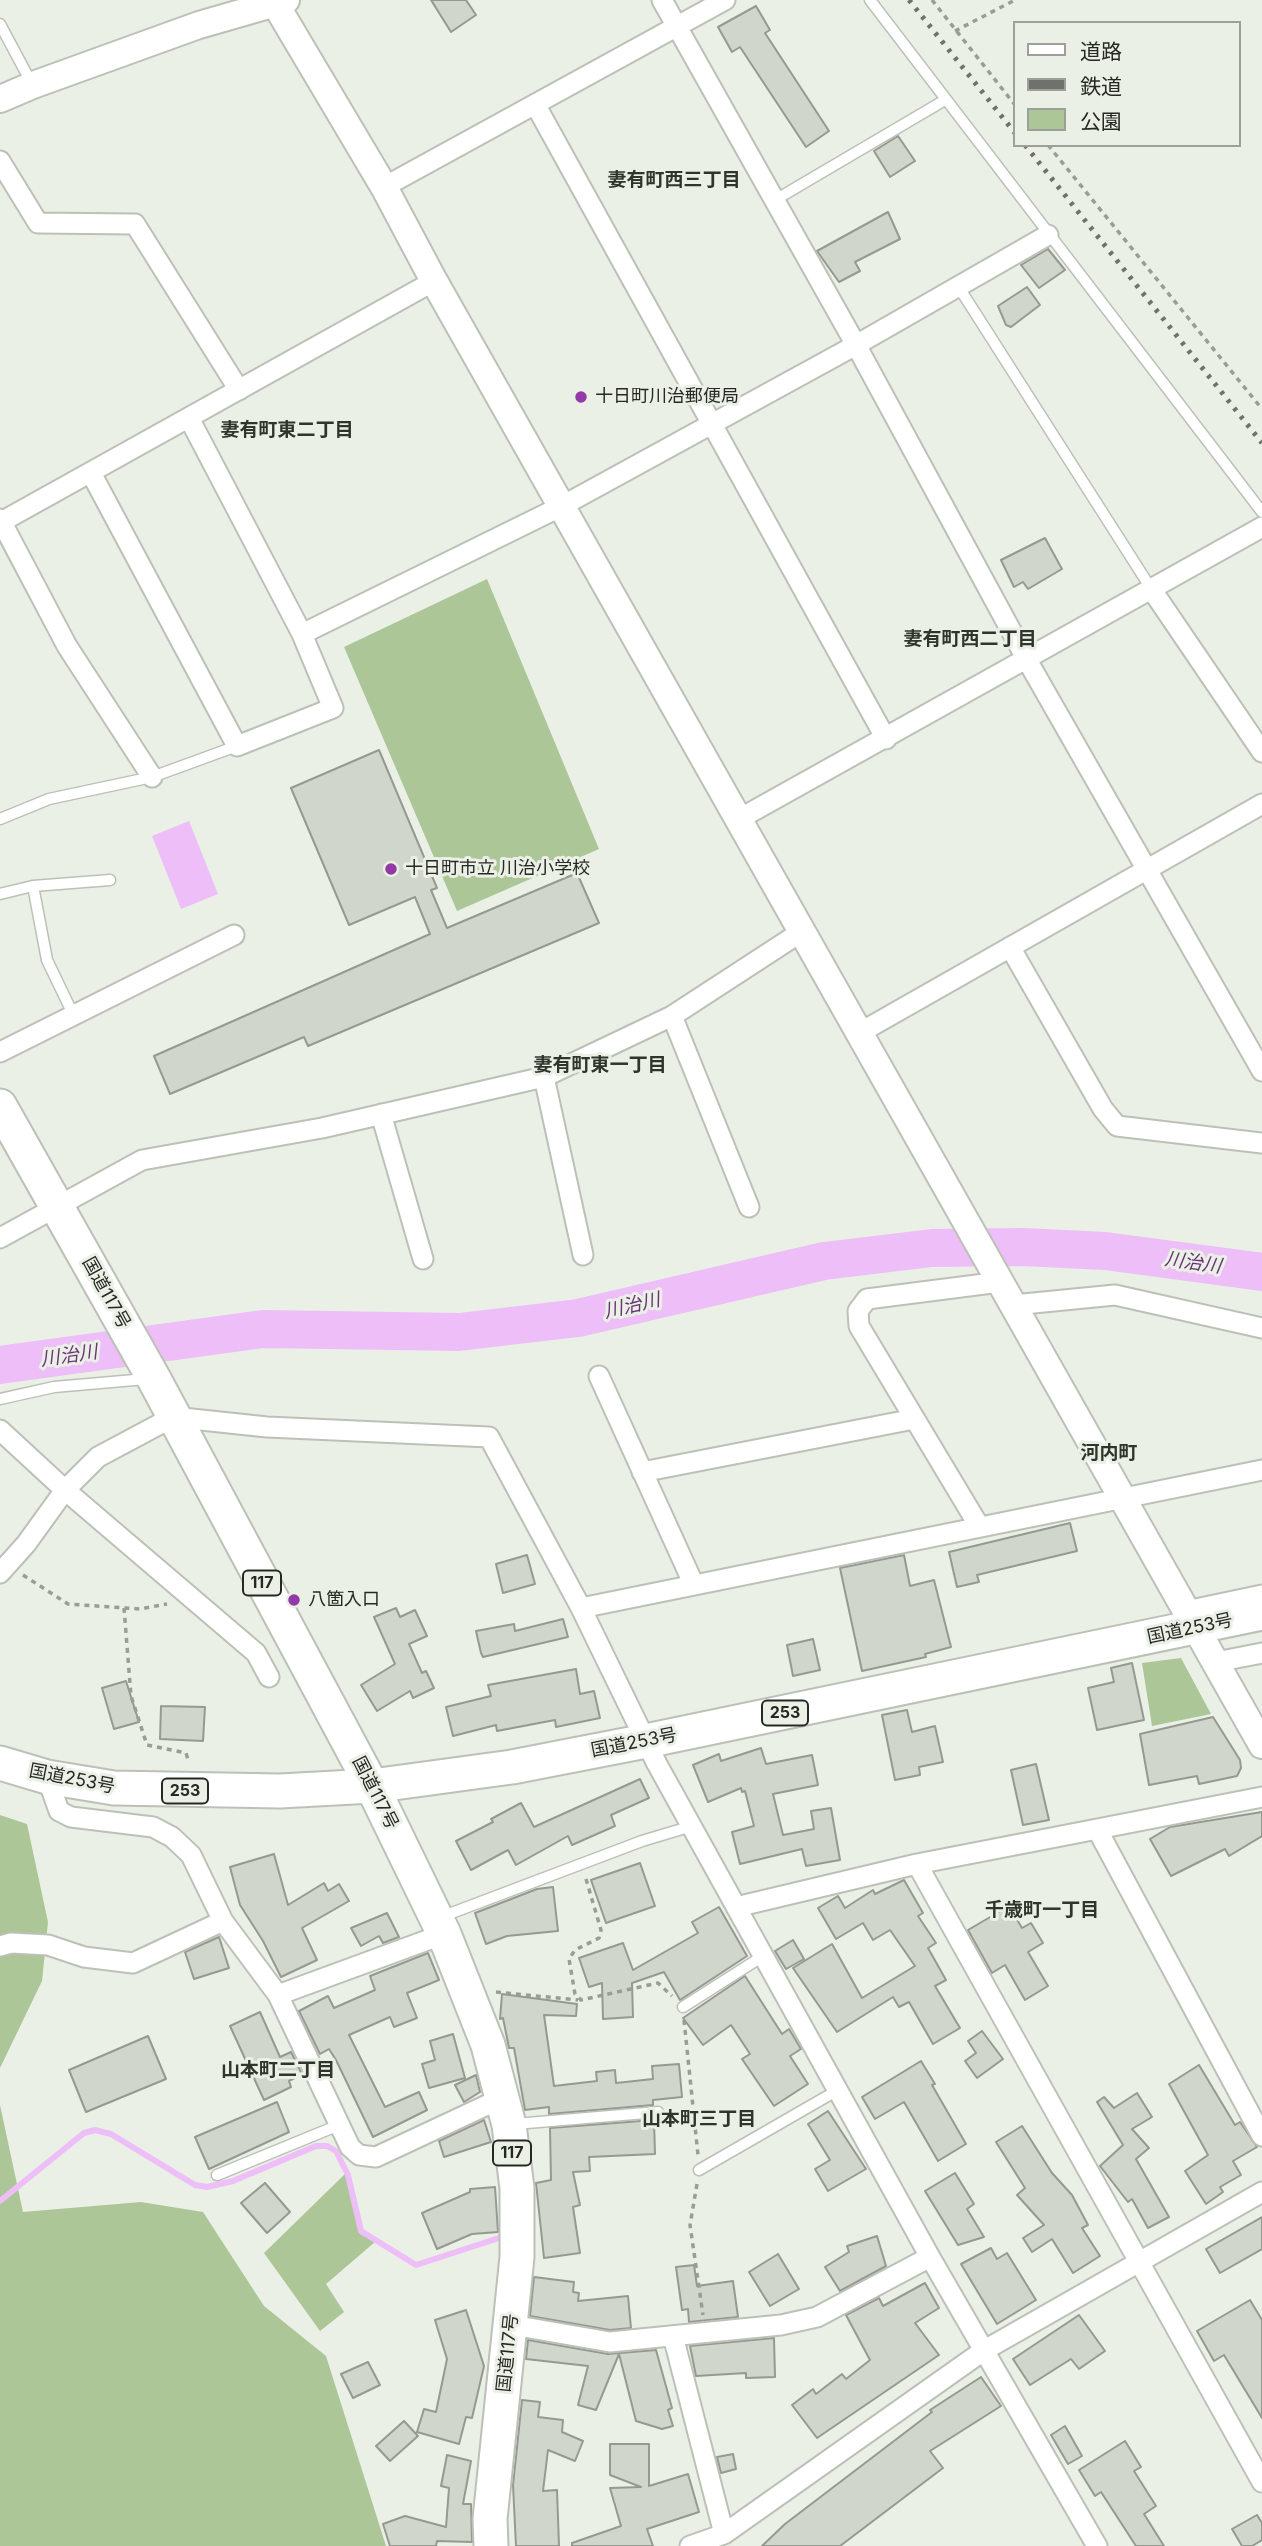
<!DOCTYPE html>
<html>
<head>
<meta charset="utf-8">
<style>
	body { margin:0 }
	#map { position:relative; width:1262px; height:2546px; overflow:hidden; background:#eaf0e6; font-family:Inter,"Noto Sans JP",sans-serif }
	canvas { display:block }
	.legend { position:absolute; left:1013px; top:21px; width:228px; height:126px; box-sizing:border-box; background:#eaf0e6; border:2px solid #9ca098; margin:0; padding:9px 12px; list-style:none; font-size:21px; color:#262824 }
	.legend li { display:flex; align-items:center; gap:14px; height:35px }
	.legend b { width:35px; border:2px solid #9ca098 }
</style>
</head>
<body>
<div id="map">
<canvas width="1262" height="2546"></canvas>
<ul class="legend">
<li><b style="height:9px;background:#fff"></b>道路</li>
<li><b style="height:9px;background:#6f726c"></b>鉄道</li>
<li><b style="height:19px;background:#adc698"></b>公園</li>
</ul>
</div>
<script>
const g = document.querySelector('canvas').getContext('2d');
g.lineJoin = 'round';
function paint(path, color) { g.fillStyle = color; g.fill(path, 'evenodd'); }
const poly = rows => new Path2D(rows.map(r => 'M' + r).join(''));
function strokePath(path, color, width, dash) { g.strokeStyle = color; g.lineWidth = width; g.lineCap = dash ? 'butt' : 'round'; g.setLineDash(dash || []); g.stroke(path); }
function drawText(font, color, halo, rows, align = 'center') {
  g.font = font + ' Inter,"Noto Sans JP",sans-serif'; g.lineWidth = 6; g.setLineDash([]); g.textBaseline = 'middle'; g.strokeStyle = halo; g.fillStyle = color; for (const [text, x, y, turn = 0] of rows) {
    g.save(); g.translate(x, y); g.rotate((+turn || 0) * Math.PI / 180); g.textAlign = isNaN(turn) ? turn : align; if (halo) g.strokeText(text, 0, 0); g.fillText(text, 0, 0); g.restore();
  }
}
paint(poly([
	[487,579,599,849,457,911,344,647],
	[1181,1658,1211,1714,1152,1726,1142,1663],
	[0,1815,27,1824,48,1922,42,1981,0,2068],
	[0,2105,23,2212,141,2202,203,2212,264,2306,326,2356,386,2546,0,2546],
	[345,2174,360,2234,375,2242,326,2284,344,2312,320,2331,264,2253]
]), '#adc698');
paint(poly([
	[189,821,218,894,181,909,152,836]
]), '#edbef7');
strokePath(poly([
	[0,2201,84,2133,95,2130,111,2134,195,2185,207,2187,233,2181,316,2146,327,2146,336,2151,348,2175,361,2231,416,2265,499,2238]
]), '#edbef7', 6);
strokePath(poly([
	[0,1365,263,1329,459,1332,578,1318,824,1261,932,1248,1023,1247,1105,1251,1262,1272]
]), '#edbef7', 38);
const building = poly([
	[431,0,466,0,476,15,451,32,431,0],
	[756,6,770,30,765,33,829,131,806,147,740,47,732,52,718,27,756,6],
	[898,136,915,161,890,177,874,151,898,136],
	[888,212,900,239,855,262,860,271,839,282,817,251,888,212],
	[1048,249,1065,270,1039,288,1021,265,1048,249],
	[1027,287,1040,305,1011,327,1006,325,998,306,1027,287],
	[1045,538,1062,569,1028,589,1023,582,1014,587,1001,560,1045,538],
	[379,750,437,888,431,890,447,928,577,873,599,923,308,1046,304,1037,170,1094,154,1056,430,934,415,897,349,925,291,788,379,750],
	[1070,1523,1077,1551,977,1575,979,1582,957,1587,949,1552,1070,1523],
	[527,1555,535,1584,503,1593,496,1564,527,1555],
	[904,1555,910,1586,934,1580,951,1647,925,1654,926,1657,862,1671,840,1568,904,1555],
	[396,1608,400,1617,415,1610,427,1636,409,1644,422,1673,426,1671,434,1688,413,1698,410,1691,377,1711,361,1685,395,1664,374,1617,396,1608],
	[563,1619,568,1637,483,1657,481,1653,476,1631,514,1624,515,1631,563,1619],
	[813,1639,820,1670,793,1676,787,1645,813,1639],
	[1132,1663,1144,1720,1097,1730,1088,1688,1114,1682,1111,1668,1132,1663],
	[576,1669,580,1694,594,1691,600,1718,556,1727,555,1720,497,1731,496,1725,453,1736,446,1707,491,1696,488,1685,576,1669],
	[126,1681,139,1722,114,1729,102,1688,126,1681],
	[161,1706,205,1707,203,1741,160,1739,161,1706],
	[907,1710,912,1732,935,1726,943,1762,919,1767,920,1775,895,1780,882,1715,907,1710],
	[1213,1717,1240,1760,1241,1768,1237,1776,1199,1784,1197,1776,1149,1785,1140,1734,1213,1717],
	[761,1748,766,1764,812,1755,818,1785,773,1794,783,1835,814,1829,811,1811,831,1808,840,1860,806,1866,802,1849,740,1864,732,1832,754,1826,745,1791,742,1792,741,1788,708,1802,693,1765,719,1754,721,1761,761,1748],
	[1036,1764,1049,1820,1023,1825,1011,1770,1036,1764],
	[640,1779,649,1798,611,1815,615,1826,572,1845,568,1836,516,1865,508,1850,471,1870,456,1841,493,1822,491,1819,521,1803,534,1827,640,1779],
	[1262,1812,1262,1836,1229,1856,1225,1849,1171,1876,1150,1839,1170,1827,1262,1812],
	[274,1854,288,1905,324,1883,328,1891,339,1884,349,1901,302,1928,317,1960,281,1977,263,1941,240,1905,230,1867,274,1854],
	[640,1863,655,1906,606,1923,591,1880,640,1863],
	[904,1880,923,1913,918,1916,936,1943,928,1948,946,1980,935,1986,960,2028,933,2044,909,2002,899,2007,893,1997,837,2032,793,1968,832,1944,862,1998,915,1966,890,1930,873,1940,863,1923,836,1939,818,1908,838,1896,845,1908,873,1890,875,1894,904,1880],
	[553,1887,558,1931,507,1936,486,1944,475,1913,537,1889,553,1887],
	[1009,1906,1022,1928,1031,1923,1043,1943,1028,1952,1048,1986,1025,2000,1005,1965,992,1973,968,1930,1009,1906],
	[719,1907,747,1956,680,2000,664,1972,632,1983,633,2017,603,2019,602,1983,589,1987,579,1958,623,1943,633,1970,698,1933,692,1922,719,1907],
	[387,1913,399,1937,383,1943,379,1936,361,1946,351,1928,387,1913],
	[219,1937,229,1968,194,1979,185,1952,219,1937],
	[793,1940,804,1959,786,1969,775,1951,793,1940],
	[428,1953,439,1980,407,1993,417,2018,394,2027,390,2017,349,2035,385,2107,419,2092,427,2110,373,2137,336,2060,329,2049,320,2054,299,2011,328,1996,334,2008,375,1990,370,1976,428,1953],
	[745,1976,782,2034,789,2029,801,2049,790,2056,808,2084,774,2106,742,2059,750,2054,731,2025,703,2045,683,2018,745,1976],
	[502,1994,577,2004,576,2016,544,2015,554,2086,597,2081,596,2072,615,2070,616,2083,653,2079,652,2066,679,2064,682,2097,653,2100,653,2105,549,2114,549,2107,525,2110,514,2048,509,2048,503,2018,500,2019,502,1994],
	[260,2012,280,2057,291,2052,302,2074,289,2081,291,2087,264,2100,230,2026,260,2012],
	[982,2031,1003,2059,977,2078,965,2061,976,2053,968,2041,982,2031],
	[453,2034,465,2078,429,2088,422,2064,435,2060,430,2041,453,2034],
	[148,2036,166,2079,86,2112,69,2070,148,2036],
	[921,2061,935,2084,932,2085,966,2144,938,2161,904,2102,875,2119,862,2097,921,2061],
	[1199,2065,1235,2125,1240,2122,1257,2147,1233,2161,1241,2175,1220,2187,1223,2192,1206,2204,1185,2171,1208,2155,1169,2084,1199,2065],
	[476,2075,480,2092,464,2102,455,2085,476,2075],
	[1137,2093,1152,2117,1132,2129,1149,2148,1136,2159,1169,2217,1148,2228,1132,2199,1128,2202,1100,2166,1123,2145,1097,2102,1104,2097,1114,2108,1137,2093],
	[277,2102,289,2132,209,2169,195,2137,277,2102],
	[828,2111,866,2169,828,2191,815,2169,830,2160,808,2124,828,2111],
	[484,2120,491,2142,444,2157,439,2141,484,2120],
	[654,2120,655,2154,589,2157,590,2171,573,2172,580,2205,573,2207,580,2253,544,2258,536,2183,551,2180,550,2128,654,2120],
	[1022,2126,1052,2173,1072,2195,1088,2225,1082,2228,1100,2256,1073,2273,1052,2239,1032,2252,1023,2238,1044,2225,1017,2195,1025,2188,996,2142,1022,2126],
	[955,2173,974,2204,967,2209,984,2237,958,2245,925,2191,955,2173],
	[265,2183,290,2212,267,2233,241,2203,265,2183],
	[495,2187,498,2232,472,2234,437,2249,422,2213,470,2192,470,2189,495,2187],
	[1262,2217,1262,2249,1220,2273,1206,2249,1262,2217],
	[877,2236,886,2266,840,2291,825,2267,849,2252,847,2246,877,2236],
	[991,2248,997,2259,1007,2253,1036,2300,997,2324,961,2264,991,2248],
	[778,2254,799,2289,770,2306,749,2272,778,2254],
	[694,2265,697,2286,733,2281,738,2317,689,2322,688,2309,682,2310,676,2267,694,2265],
	[534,2277,574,2282,573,2292,579,2293,578,2301,628,2296,631,2328,610,2330,530,2316,534,2277],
	[925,2283,939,2308,915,2323,939,2355,817,2438,792,2405,813,2389,816,2394,842,2374,846,2379,870,2360,846,2315,879,2298,883,2306,925,2283],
	[1250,2300,1262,2320,1262,2418,1224,2355,1214,2361,1197,2331,1250,2300],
	[466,2310,484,2366,472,2418,466,2417,459,2444,417,2432,424,2409,436,2412,447,2359,435,2320,466,2310],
	[1079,2315,1105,2351,1079,2369,1071,2359,1030,2385,1013,2359,1079,2315],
	[774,2338,775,2377,746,2378,746,2373,696,2376,690,2346,774,2338],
	[528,2340,608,2354,656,2350,672,2408,668,2410,673,2426,662,2429,636,2421,619,2354,596,2410,578,2405,588,2366,526,2359,528,2340],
	[368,2362,380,2385,353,2398,341,2374,368,2362],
	[981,2377,1001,2406,930,2451,943,2468,840,2546,762,2546,785,2524,932,2412,930,2410,981,2377],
	[522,2400,540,2402,538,2417,563,2420,562,2432,583,2441,575,2461,548,2450,543,2491,557,2490,559,2546,516,2546,513,2485,522,2400],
	[404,2421,418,2436,390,2461,376,2446,404,2421],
	[1065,2426,1082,2456,1068,2464,1051,2435,1065,2426],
	[1125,2441,1141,2467,1134,2471,1156,2506,1144,2514,1164,2546,1136,2546,1101,2492,1095,2496,1079,2470,1125,2441],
	[610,2444,649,2444,649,2486,688,2474,699,2512,647,2529,653,2546,572,2546,572,2543,621,2526,610,2488,641,2487,610,2475,610,2444],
	[733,2454,736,2469,721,2473,717,2457,733,2454],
	[447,2455,471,2461,463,2504,471,2504,472,2542,437,2541,436,2546,390,2546,383,2524,405,2516,446,2527,449,2488,441,2486,447,2455],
	[1257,2515,1262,2523,1262,2540,1252,2546,1242,2546,1232,2529,1257,2515]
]);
paint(building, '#d1d6cc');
strokePath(building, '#959a91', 2);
const lane = poly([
	[870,0,1262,512],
	[0,24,32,84],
	[775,200,945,100],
	[958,286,1152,590],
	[0,819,49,799,152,777,237,746],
	[33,886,47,960,73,1014],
	[0,894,33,886,110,880],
	[0,1399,54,1387,146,1379],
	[441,1917,642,1841,692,1826],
	[683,2007,763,1956],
	[515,2124,658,2112],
	[699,2170,838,2090],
	[217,2175,339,2125]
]);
const street = poly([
	[662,0,856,345,1027,660,1262,1071],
	[535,104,886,739],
	[0,161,38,223,135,224,239,390],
	[384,187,725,0],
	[189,418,302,634,562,506,856,345,1048,235],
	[91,473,237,746,333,708,302,634],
	[0,519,67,646,152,777],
	[1,522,434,281],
	[1152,590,1262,752],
	[739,819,1262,527],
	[1010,947,1103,1109,1117,1126,1262,1143],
	[672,1016,749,1207],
	[861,1032,1262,804],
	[0,1052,234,935],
	[544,1077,583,1255],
	[381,1114,423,1259],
	[0,1238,142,1160,322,1128,544,1077,672,1016,801,932],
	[1013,1305,1115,1295,1262,1328],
	[599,1376,694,1585],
	[0,1430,65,1490,256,1653,269,1677],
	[642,1472,914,1419],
	[979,1526,859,1326,858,1311,867,1299,1000,1282],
	[0,1573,26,1544,65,1490,98,1457,173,1417,267,1427,489,1437,581,1608,657,1764,930,2257,1097,2546],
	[581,1608,1262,1470],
	[1186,1611,1262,1595],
	[1216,1662,1262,1653],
	[47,1777,59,1811,71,1817,153,1827,172,1837,191,1855,223,1921,278,1995,444,1934],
	[1097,1829,1262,2136],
	[917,1864,1262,2482],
	[736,1907,917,1864,1262,1797],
	[0,1946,11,1943,48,1945,84,1957,133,1963,223,1921],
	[278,1995,350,2147,359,2155,376,2157,502,2098],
	[512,2325,610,2342,781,2325,817,2317,930,2257],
	[673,2336,724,2534],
	[690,2546,724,2534,983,2351,1262,2192]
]);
const secondary = poly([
	[273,0,384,187,434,281,1262,1745],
	[0,99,33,85,199,25,286,0]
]);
const highway = poly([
	[0,1106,154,1379,372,1786,444,1934,488,2045,509,2125,517,2188,517,2257,490,2519,491,2546],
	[0,1763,47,1777,114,1788,280,1791,372,1786,512,1767,646,1741,1262,1613]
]);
strokePath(lane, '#bcc1b8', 13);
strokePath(street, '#bcc1b8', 23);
strokePath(secondary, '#bcc1b8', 30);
strokePath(highway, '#bcc1b8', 37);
strokePath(poly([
	[932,0,1015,105],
	[955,31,1015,0],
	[1048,145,1262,409],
	[23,1575,68,1604,140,1609,167,1604],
	[124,1608,131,1696,147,1745,186,1753,189,1763],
	[586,1879,601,1930,599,1938,575,1950,569,1959,575,1994,581,2000,658,1983,672,1996],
	[496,1992,578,2000],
	[684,2020,698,2155],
	[697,2184,690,2225,703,2315]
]), '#999d96', 3.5, [5, 5]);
strokePath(lane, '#fff', 10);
strokePath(street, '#fff', 19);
strokePath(secondary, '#fff', 26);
strokePath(highway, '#fff', 33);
strokePath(poly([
	[909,0,1015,133],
	[1025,145,1262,443]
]), '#6f726c', 5, [3.5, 7]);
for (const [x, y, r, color] of [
	[581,397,7,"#933aa6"],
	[391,869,7,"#933aa6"],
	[294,1600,7,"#933aa6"]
]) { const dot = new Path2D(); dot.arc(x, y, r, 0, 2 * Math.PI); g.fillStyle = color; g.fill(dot); strokePath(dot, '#eaf0e6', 2.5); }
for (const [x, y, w] of [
	[262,1583,38],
	[785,1713,46],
	[185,1791,46],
	[512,2153,38]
]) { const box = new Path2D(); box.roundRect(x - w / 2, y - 12.5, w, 25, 5); g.fillStyle = '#eaf0e6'; g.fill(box); strokePath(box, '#262824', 2); }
drawText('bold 16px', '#262824', null, [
	["117",262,1583],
	["253",785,1713],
	["253",185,1791],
	["117",512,2153]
]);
drawText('18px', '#262824', '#eaf0e6', [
	["十日町川治郵便局",595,397],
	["十日町市立 川治小学校",405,869],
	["八箇入口",308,1600]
], 'left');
drawText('18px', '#262824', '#eaf0e6', [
	["国道117号",106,1293,61],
	["国道253号",1190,1629,-12],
	["国道253号",634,1743,-11],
	["国道253号",72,1779,11],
	["国道117号",375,1793,63],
	["国道117号",508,2353,-84]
]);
drawText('bold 19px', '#2f342c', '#eaf0e6', [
	["妻有町西三丁目",674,180],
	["妻有町東二丁目",287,430],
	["妻有町西二丁目",970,639],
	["妻有町東一丁目",600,1065],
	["河内町",1109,1453],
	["千歳町一丁目",1042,1910],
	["山本町二丁目",278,2070],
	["山本町三丁目",699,2119]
]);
drawText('italic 19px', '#6a3376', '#eaf0e6', [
	["川治川",1193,1263,8],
	["川治川",632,1306,-13],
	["川治川",69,1356,-8]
]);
</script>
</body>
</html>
